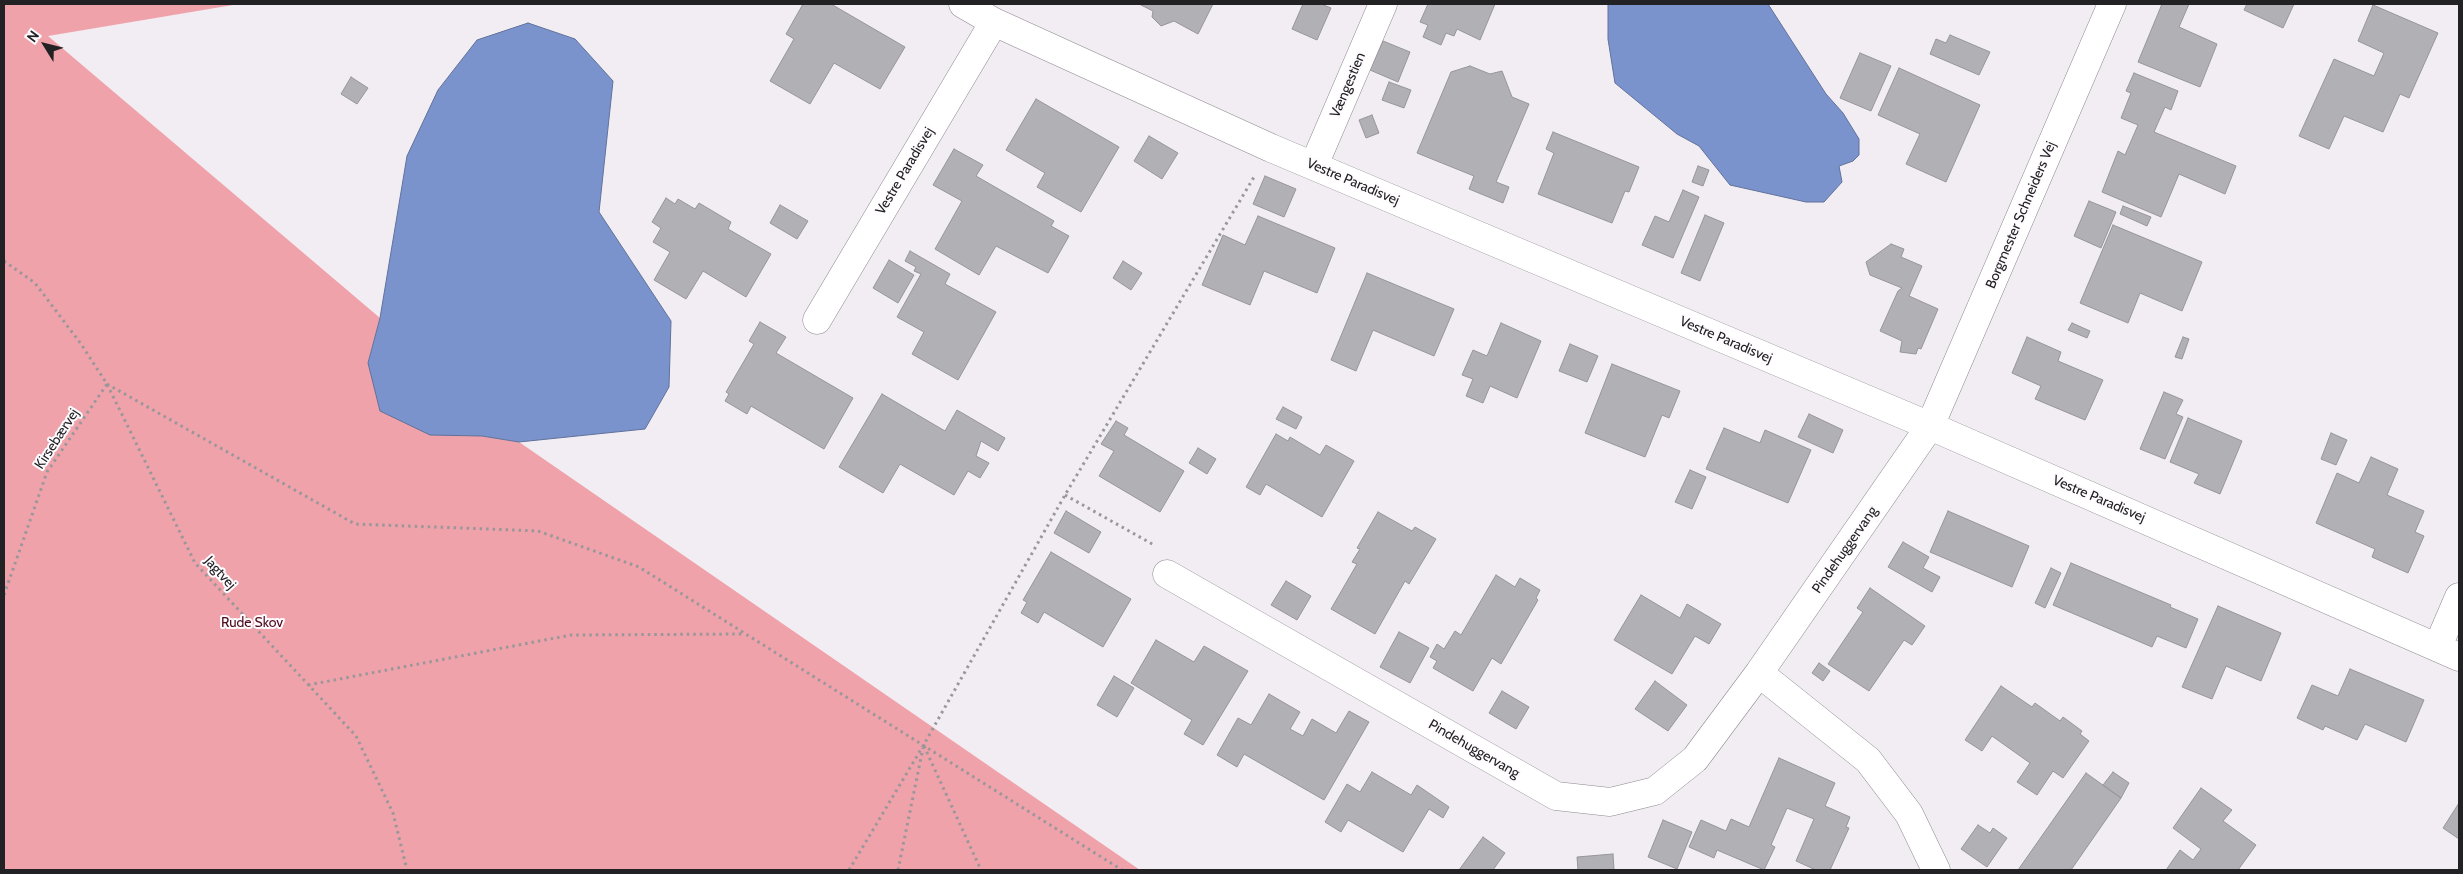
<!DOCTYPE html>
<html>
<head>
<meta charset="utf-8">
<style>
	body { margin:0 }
	#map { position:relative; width:2463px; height:874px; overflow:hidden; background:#f1edf2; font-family:Cabin,sans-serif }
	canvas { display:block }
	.frame { position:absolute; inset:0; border:5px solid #222123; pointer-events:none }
	.north { position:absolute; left:20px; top:20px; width:50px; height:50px; -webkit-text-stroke:4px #fefbff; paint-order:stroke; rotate:306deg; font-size:14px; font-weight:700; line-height:20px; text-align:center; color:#222123 }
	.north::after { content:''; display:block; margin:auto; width:18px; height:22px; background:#222123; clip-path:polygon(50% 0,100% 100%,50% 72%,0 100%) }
</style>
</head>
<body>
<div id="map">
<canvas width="2463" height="874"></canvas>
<div class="frame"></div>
<div class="north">N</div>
</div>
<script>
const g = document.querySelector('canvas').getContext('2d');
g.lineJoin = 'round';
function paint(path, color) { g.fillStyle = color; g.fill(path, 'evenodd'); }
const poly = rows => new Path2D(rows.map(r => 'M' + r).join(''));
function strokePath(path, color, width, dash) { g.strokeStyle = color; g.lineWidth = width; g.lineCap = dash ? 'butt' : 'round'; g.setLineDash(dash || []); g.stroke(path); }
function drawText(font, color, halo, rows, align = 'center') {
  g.font = font + ' Cabin,sans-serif'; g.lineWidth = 4; g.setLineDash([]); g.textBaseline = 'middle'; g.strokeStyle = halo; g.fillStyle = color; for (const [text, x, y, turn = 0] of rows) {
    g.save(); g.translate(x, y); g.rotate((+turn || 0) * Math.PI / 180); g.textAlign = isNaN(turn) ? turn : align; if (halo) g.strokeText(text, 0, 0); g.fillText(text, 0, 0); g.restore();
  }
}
paint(poly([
	[4,4,239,4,48,36,380,318,368,363,482,436,519,442,1140,870,4,870]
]), '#efa2aa');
const water = poly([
	[1608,4,1768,4,1826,94,1843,113,1859,139,1859,155,1853,161,1839,166,1842,182,1824,202,1806,202,1730,185,1699,146,1677,134,1615,83,1608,39,1608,4],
	[528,23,575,39,613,81,599,212,671,321,669,387,645,429,519,442,482,436,430,435,380,411,368,363,380,318,407,156,438,90,477,40,528,23]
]);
paint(water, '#7b93cd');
strokePath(water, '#60719a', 1);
const building = poly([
	[803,4,831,4,905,47,880,89,834,63,810,104,770,81,794,39,786,34,803,4],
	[1139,4,1213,4,1198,34,1174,21,1161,26,1152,17,1153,11,1139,4],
	[1303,4,1321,4,1331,8,1317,40,1292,29,1303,4],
	[1428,4,1495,4,1480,40,1457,29,1454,36,1446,33,1441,45,1423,37,1428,25,1420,22,1428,4],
	[2162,4,2189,4,2179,27,2217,44,2200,87,2138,62,2162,4],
	[2247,4,2294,4,2283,28,2244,10,2247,4],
	[2373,5,2438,33,2409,98,2400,94,2383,132,2344,116,2329,149,2299,136,2334,59,2374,76,2384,53,2358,41,2373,5],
	[1950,35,1990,52,1979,75,1930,54,1936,39,1946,43,1950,35],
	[1383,41,1410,52,1398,82,1370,70,1383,41],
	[1860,53,1891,66,1871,111,1840,98,1860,53],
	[1470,66,1490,74,1502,71,1512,97,1529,104,1496,182,1509,187,1503,203,1469,189,1474,176,1417,153,1451,72,1470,66],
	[1899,68,1980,105,1946,182,1906,164,1920,134,1878,115,1899,68],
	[2134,73,2178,91,2171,110,2165,107,2154,132,2236,166,2225,194,2179,174,2161,217,2102,192,2118,151,2125,155,2138,125,2121,118,2131,93,2126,91,2134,73],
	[351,77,368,88,357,104,341,94,351,77],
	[1389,82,1411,90,1404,108,1382,100,1389,82],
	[1036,99,1119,147,1081,212,1037,187,1045,173,1006,150,1036,99],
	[1372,115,1379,133,1366,138,1359,120,1372,115],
	[1553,132,1639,167,1629,192,1625,191,1612,223,1538,194,1554,153,1546,149,1553,132],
	[1149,136,1178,153,1162,179,1134,161,1149,136],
	[954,149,983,165,976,176,1054,221,1051,226,1069,236,1048,273,996,246,979,275,935,249,962,201,933,185,954,149],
	[1698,166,1709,170,1703,186,1692,182,1698,166],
	[1265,176,1296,189,1284,217,1253,204,1265,176],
	[1683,190,1699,197,1673,258,1642,245,1655,216,1669,222,1683,190],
	[666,198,675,204,678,199,695,209,699,203,731,222,728,229,771,254,746,297,703,271,686,299,654,280,670,252,653,242,661,228,652,222,666,198],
	[2089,201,2116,212,2101,248,2074,236,2089,201],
	[780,205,808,221,797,239,770,223,780,205],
	[2123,206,2151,217,2147,226,2120,214,2123,206],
	[1705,215,1724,223,1700,281,1681,273,1705,215],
	[1258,216,1335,248,1317,293,1264,271,1250,305,1202,285,1223,235,1245,245,1258,216],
	[2113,225,2202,262,2182,311,2140,293,2128,323,2080,303,2113,225],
	[1891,244,1904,249,1901,257,1922,266,1909,296,1938,309,1921,349,1918,348,1916,354,1900,352,1902,341,1880,331,1898,291,1902,288,1870,275,1866,262,1891,244],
	[910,251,950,274,945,284,996,312,958,380,912,354,924,332,897,317,921,274,914,271,916,267,905,261,910,251],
	[889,260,914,275,898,303,873,288,889,260],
	[1123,261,1142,273,1131,290,1113,278,1123,261],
	[1367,273,1454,309,1434,356,1373,330,1356,371,1331,360,1367,273],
	[760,322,786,337,776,353,853,398,824,449,751,406,747,414,725,401,729,394,726,392,754,344,749,341,760,322],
	[1501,323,1541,341,1517,398,1490,386,1483,403,1466,396,1473,379,1462,375,1473,350,1487,356,1501,323],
	[2072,323,2090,331,2087,338,2068,330,2072,323],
	[2027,337,2061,352,2058,361,2103,380,2085,420,2035,399,2041,386,2012,373,2027,337],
	[2183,337,2189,339,2182,359,2175,357,2183,337],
	[1570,344,1598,356,1587,382,1559,371,1570,344],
	[1612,364,1680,391,1669,418,1662,415,1645,457,1585,433,1612,364],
	[2164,392,2183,400,2176,414,2183,417,2165,459,2140,449,2164,392],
	[882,394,945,431,957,410,1005,438,998,451,981,441,976,456,989,463,980,478,968,471,954,495,900,464,883,493,839,467,882,394],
	[1283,407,1302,417,1296,429,1276,419,1283,407],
	[1809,414,1843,430,1833,453,1798,437,1809,414],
	[2188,418,2242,441,2220,494,2194,483,2199,474,2170,462,2188,418],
	[1116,421,1128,428,1124,435,1184,471,1160,512,1099,476,1114,451,1101,444,1116,421],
	[1724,428,1760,443,1765,430,1811,450,1788,503,1706,469,1724,428],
	[2331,433,2347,440,2336,465,2321,459,2331,433],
	[1276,434,1288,441,1290,437,1320,455,1326,445,1354,461,1322,517,1266,484,1260,495,1246,487,1276,434],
	[1198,448,1216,459,1207,474,1189,463,1198,448],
	[2371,457,2398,469,2387,495,2424,511,2415,532,2424,536,2408,573,2372,557,2375,549,2316,523,2337,473,2359,483,2371,457],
	[1690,470,1706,477,1692,509,1675,502,1690,470],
	[1066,511,1101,532,1089,553,1054,533,1066,511],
	[1948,511,2029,546,2012,587,1930,552,1948,511],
	[1378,512,1412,531,1415,527,1436,539,1409,584,1405,581,1375,634,1331,609,1357,564,1352,562,1360,549,1357,548,1378,512],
	[1903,542,1929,557,1923,568,1940,577,1932,592,1888,567,1903,542],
	[1051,552,1131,599,1103,647,1044,612,1038,623,1021,613,1027,602,1023,600,1051,552],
	[2071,563,2171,605,2170,607,2198,619,2186,648,2157,636,2152,647,2053,605,2071,563],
	[2051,568,2061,573,2045,608,2035,603,2051,568],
	[1496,575,1515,587,1520,578,1540,590,1536,598,1538,600,1501,664,1492,658,1473,691,1433,668,1437,661,1430,657,1437,644,1444,649,1455,631,1461,635,1496,575],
	[1286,581,1311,596,1297,620,1271,605,1286,581],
	[1870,588,1925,626,1912,645,1904,640,1869,691,1828,664,1863,612,1857,608,1870,588],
	[1641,595,1680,618,1687,604,1721,624,1709,644,1695,636,1672,674,1614,640,1641,595],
	[2218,606,2281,633,2261,681,2226,666,2212,699,2182,687,2218,606],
	[1399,632,1429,648,1410,683,1380,667,1399,632],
	[1156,640,1194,662,1204,646,1248,671,1203,745,1184,734,1192,720,1131,683,1156,640],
	[1819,663,1830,671,1823,681,1812,673,1819,663],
	[2350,669,2424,700,2406,742,2365,724,2357,740,2325,726,2323,730,2297,718,2312,685,2338,696,2350,669],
	[1114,676,1134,688,1117,717,1097,705,1114,676],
	[1655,681,1687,705,1668,731,1635,709,1655,681],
	[2001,686,2032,707,2035,703,2060,721,2063,717,2082,731,2080,734,2089,741,2063,778,2053,771,2037,795,2017,782,2030,763,1992,736,1982,751,1965,740,2001,686],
	[1502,691,1529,707,1516,729,1489,713,1502,691],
	[1269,694,1300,712,1290,729,1303,736,1312,719,1336,733,1349,711,1369,722,1324,800,1244,754,1237,767,1217,755,1238,718,1251,725,1269,694],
	[1779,758,1835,783,1825,806,1850,817,1846,827,1849,828,1830,870,1816,870,1796,861,1814,819,1787,808,1771,845,1775,847,1764,870,1717,850,1714,858,1689,847,1701,820,1726,831,1731,819,1749,827,1779,758],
	[1372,772,1411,795,1417,785,1449,807,1443,818,1429,809,1403,852,1348,820,1341,832,1325,822,1347,784,1360,792,1372,772],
	[2113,772,2129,783,2121,798,2103,785,2113,772],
	[2086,773,2121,798,2071,870,2018,870,2086,773],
	[2201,788,2232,810,2223,821,2256,845,2238,870,2166,870,2180,850,2193,860,2201,849,2173,828,2201,788],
	[2459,803,2459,839,2443,828,2459,803],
	[1663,820,1692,832,1677,869,1648,857,1663,820],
	[1978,825,1990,833,1993,828,2007,838,1987,867,1961,849,1978,825],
	[1483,837,1505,853,1493,870,1459,870,1483,837],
	[1613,854,1614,870,1578,870,1577,857,1613,854]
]);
paint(building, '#b1b0b5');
strokePath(building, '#96959b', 1);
const minor = poly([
	[963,4,994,22,1271,148,1930,426,2459,657],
	[1314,165,1383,4],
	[817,320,994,22],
	[1167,574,1556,796,1610,802,1655,791,1695,759,1759,673,1930,426,2112,4],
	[2438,646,2459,597],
	[1759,673,1868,760,1909,814,1936,870]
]);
strokePath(minor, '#8e8a8f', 29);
strokePath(poly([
	[4,261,35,283,81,344,107,384,195,563,356,736,393,813,407,870],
	[107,384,355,524,538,531,639,567,1122,870],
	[1065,495,1154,545],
	[4,595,47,472,107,384],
	[308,685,571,635,745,634],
	[924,746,981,870],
	[849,870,923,746,1065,495,1254,177],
	[898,870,923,748]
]), '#9a979b', 3, [2.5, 4]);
strokePath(minor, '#fff', 28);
drawText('14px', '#222123', '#fefbff', [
	["Vængestien",1348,85,-67],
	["Vestre Paradisvej",905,171,-59],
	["Vestre Paradisvej",1353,182,23],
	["Borgmester Schneiders Vej",2021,215,-67],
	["Vestre Paradisvej",1726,340,23],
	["Kirsebærvej",57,439,-57],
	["Vestre Paradisvej",2099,499,23],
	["Pindehuggervang",1845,550,-55],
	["Jagtvej",220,573,48],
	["Pindehuggervang",1474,749,30]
]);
drawText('14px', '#4e0c1c', '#fefbff', [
	["Rude Skov",252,623]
]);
</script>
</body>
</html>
